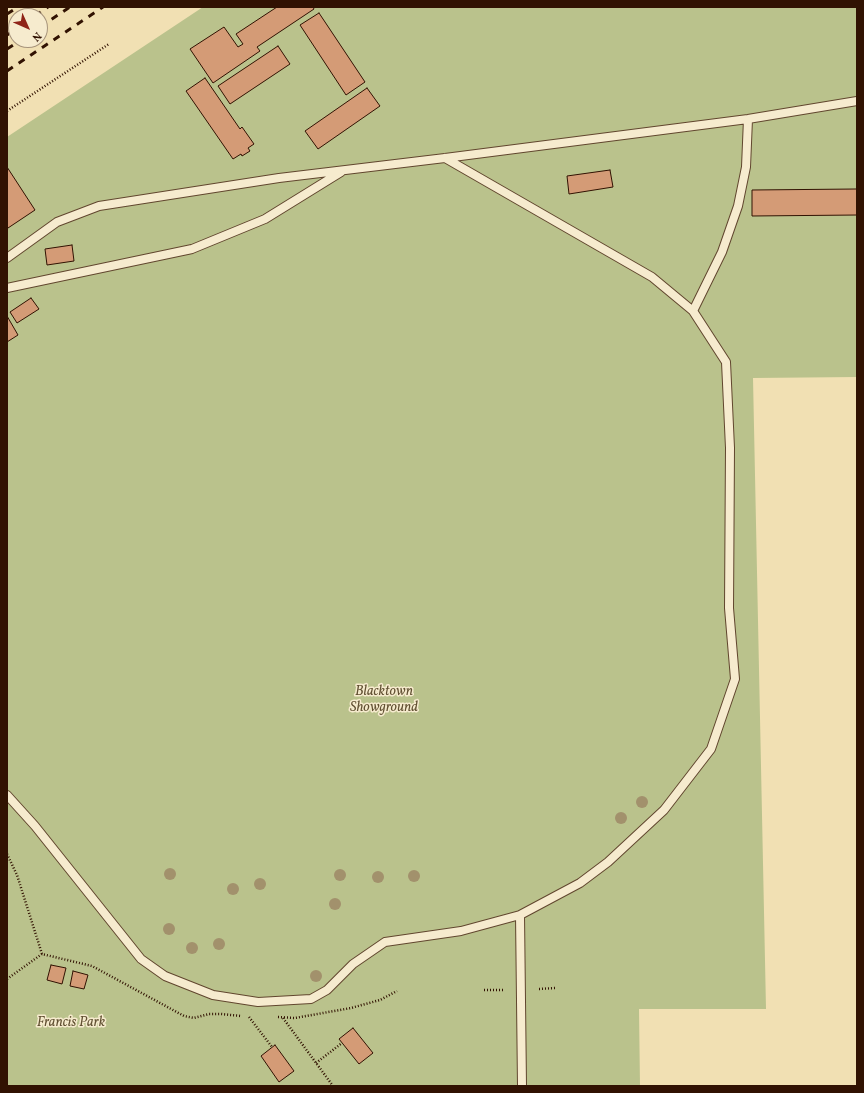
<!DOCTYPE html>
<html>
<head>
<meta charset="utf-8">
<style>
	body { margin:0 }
	#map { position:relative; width:864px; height:1093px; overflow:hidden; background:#f1e0b3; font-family:Vollkorn,serif }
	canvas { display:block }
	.frame { position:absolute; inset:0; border:8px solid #311202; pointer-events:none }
	.north { position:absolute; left:8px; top:8px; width:40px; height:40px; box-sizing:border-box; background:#f6ebce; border:1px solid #a7947c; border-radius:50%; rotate:135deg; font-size:11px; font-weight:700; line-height:16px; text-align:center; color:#311202 }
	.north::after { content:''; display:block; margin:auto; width:14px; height:18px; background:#8f2418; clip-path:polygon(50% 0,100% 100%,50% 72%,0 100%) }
</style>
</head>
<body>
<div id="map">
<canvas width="864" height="1093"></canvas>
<div class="frame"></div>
<div class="north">N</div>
</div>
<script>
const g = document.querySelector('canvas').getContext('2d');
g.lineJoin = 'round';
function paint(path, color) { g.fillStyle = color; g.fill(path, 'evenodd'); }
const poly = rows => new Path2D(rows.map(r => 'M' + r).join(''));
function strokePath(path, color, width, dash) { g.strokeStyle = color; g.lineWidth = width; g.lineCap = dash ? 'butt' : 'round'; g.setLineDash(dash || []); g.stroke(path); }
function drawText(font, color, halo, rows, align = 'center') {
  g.font = font + ' Vollkorn,serif'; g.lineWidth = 3; g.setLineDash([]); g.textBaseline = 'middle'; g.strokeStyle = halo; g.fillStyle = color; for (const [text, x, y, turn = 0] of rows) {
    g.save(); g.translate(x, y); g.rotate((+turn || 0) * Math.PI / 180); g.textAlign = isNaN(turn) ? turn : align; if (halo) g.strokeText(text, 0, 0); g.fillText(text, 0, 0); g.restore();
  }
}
paint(poly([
	[203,7,857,7,857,377,753,378,766,1009,639,1009,640,1086,7,1086,7,137]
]), '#bac28c');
const building = poly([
	[277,7,313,7,314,9,257,47,260,51,213,83,190,49,224,27,238,47,243,44,236,34,277,7],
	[319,13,365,82,346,95,300,25,319,13],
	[278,46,290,64,230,104,218,86,278,46],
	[205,78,240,129,242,127,254,144,248,148,250,151,242,156,241,154,233,159,186,91,205,78],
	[367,88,380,106,318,149,305,131,367,88],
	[7,167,35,210,8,228,7,226,7,167],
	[610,170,613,187,569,194,567,176,610,170],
	[857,189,857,215,752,216,752,190,857,189],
	[72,245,74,261,47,265,45,249,72,245],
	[31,298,39,309,17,323,10,312,31,298],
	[7,316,18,335,7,342,7,316],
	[51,965,66,968,62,984,47,980,51,965],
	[73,971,88,975,84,989,70,986,73,971],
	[353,1028,373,1053,359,1064,339,1039,353,1028],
	[275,1045,294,1071,279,1082,261,1056,275,1045]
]);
paint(building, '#d49b76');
strokePath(building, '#311202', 1);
const service = poly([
	[445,158,652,277,693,311,726,362,730,448,729,608,735,679,711,749,664,810,608,862,580,883,520,915,522,1086],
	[7,258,57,222,99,206,279,178,445,158,748,119,857,101],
	[7,288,192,249,265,219,341,172],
	[693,311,722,252,738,206,746,167,748,119],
	[7,795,35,826,141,959,165,976,213,995,258,1002,311,999,327,990,353,964,385,942,461,931,520,915]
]);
strokePath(service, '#61462e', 10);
strokePath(poly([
	[7,111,109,44],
	[7,854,17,875,42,954],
	[7,979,42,954,92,966,184,1016,194,1018,209,1014,221,1014,241,1016],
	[539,989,555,988],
	[484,990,503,990],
	[249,1017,272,1047],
	[278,1017,295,1018,351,1008,380,1000,397,991],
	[283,1018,333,1086],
	[316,1063,342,1043]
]), '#311202', 2.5, [1, 2]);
strokePath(service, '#f6ebce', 8);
strokePath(poly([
	[7,14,18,7],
	[35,16,48,7],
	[40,27,70,7],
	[7,35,16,29],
	[7,49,21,40],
	[7,71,103,7]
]), '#311202', 3, [7, 7]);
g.fillStyle = '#a2916c';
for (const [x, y] of [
	[642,802],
	[621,818],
	[170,874],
	[340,875],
	[414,876],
	[378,877],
	[260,884],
	[233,889],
	[335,904],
	[169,929],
	[219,944],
	[192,948],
	[316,976]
]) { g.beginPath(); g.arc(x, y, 6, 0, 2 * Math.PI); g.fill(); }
drawText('italic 14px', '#615032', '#f6ebce', [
	["Blacktown",384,692],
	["Showground",384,708],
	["Francis Park",71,1023]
]);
</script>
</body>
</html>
